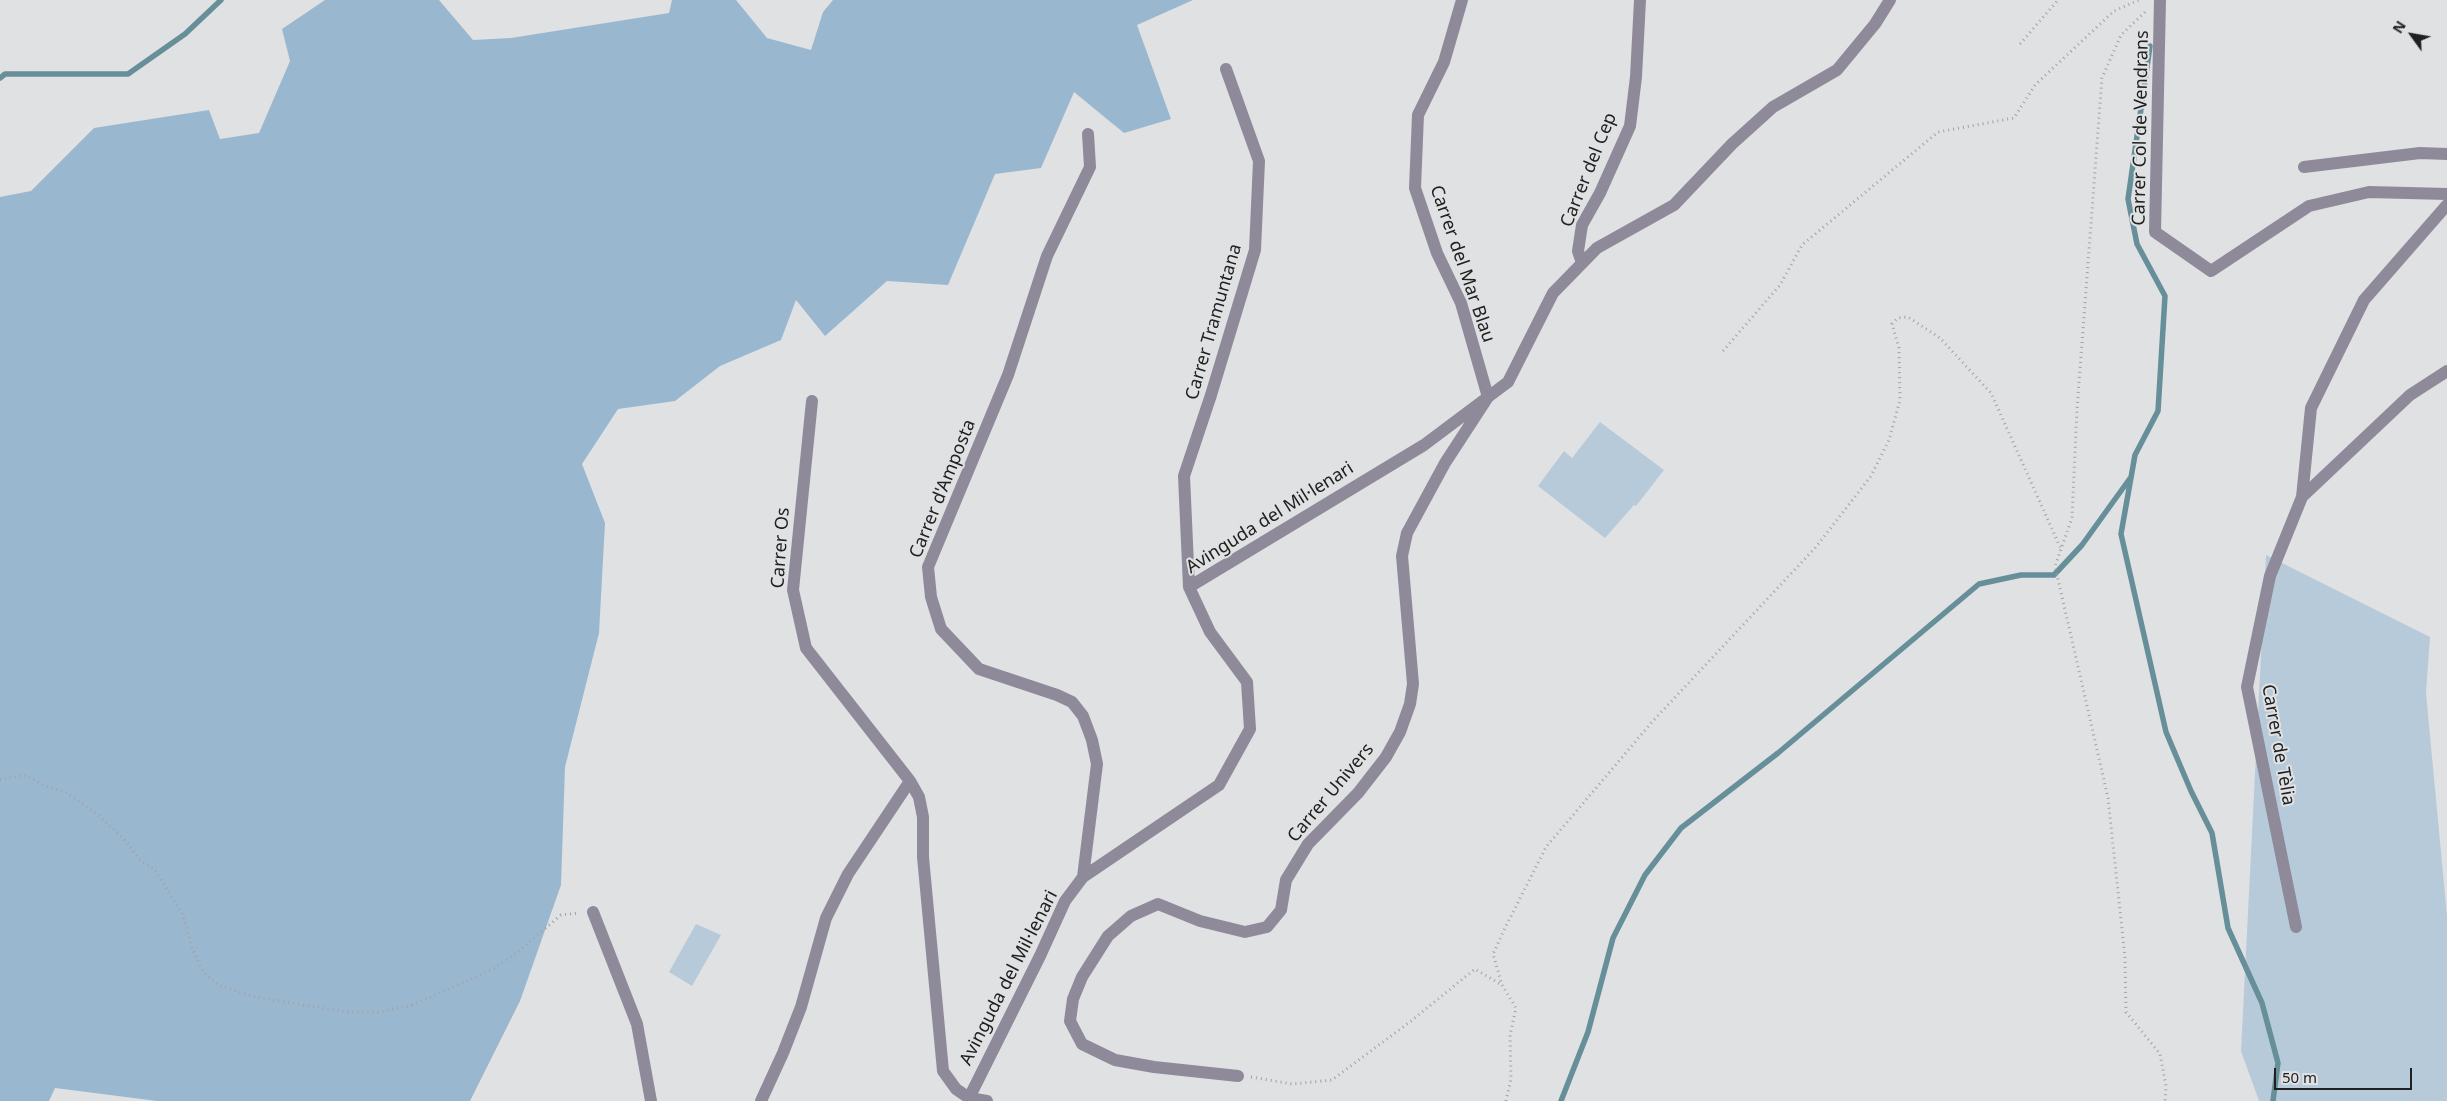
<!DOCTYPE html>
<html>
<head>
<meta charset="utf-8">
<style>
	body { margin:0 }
	#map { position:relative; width:2447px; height:1101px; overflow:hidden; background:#e0e1e3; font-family:"Noto Sans",sans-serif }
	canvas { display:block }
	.north { position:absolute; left:2387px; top:10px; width:50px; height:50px; -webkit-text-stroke:4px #e0e1e3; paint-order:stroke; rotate:302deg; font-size:14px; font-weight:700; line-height:20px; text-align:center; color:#202021 }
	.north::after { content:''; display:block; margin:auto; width:18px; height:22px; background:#202021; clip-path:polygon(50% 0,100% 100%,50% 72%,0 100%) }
	.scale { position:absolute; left:2274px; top:1068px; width:138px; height:22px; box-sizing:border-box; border:2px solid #202021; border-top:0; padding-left:6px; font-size:15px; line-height:18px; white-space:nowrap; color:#202021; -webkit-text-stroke:4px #e0e1e3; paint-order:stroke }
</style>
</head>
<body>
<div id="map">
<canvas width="2447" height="1101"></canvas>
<div class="north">N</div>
<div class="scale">50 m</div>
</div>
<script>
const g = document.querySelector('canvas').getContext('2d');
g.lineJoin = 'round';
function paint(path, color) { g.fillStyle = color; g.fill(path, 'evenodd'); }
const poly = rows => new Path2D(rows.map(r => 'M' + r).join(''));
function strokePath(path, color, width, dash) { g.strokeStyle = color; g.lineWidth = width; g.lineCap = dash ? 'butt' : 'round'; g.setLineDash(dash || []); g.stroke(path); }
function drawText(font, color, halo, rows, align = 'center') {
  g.font = font + ' "Noto Sans",sans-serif'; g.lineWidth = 4; g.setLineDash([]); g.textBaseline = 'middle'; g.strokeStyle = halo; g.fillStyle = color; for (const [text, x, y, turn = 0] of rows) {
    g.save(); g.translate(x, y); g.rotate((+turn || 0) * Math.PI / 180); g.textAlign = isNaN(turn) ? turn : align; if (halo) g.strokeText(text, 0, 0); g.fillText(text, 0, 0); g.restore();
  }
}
paint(poly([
	[1600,422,1664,470,1636,506,1634,505,1605,538,1538,486,1564,451,1572,458],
	[2266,555,2430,637,2426,693,2447,916,2447,1101,2259,1101,2241,1051],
	[696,924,721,935,692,986,669,972]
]), '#b7cada');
paint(poly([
	[325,0,439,0,473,40,511,38,669,13,672,0,736,0,767,38,811,50,823,12,833,0,1193,0,1137,25,1171,119,1124,133,1074,92,1041,168,995,174,948,285,887,281,825,336,796,300,781,340,720,366,675,401,618,409,582,464,605,523,599,633,565,767,561,885,520,1001,470,1101,157,1101,55,1088,49,1101,0,1101,0,197,31,191,94,128,209,110,220,139,259,133,290,61,282,29]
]), '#9ab7d0');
strokePath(poly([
	[2150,46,2128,199,2137,244,2165,296,2158,411,2135,455,2121,534,2166,732,2191,791,2212,833,2228,928,2262,1003,2278,1063,2273,1101],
	[0,78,5,74,128,74,185,34,221,0],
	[1561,1101,1588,1032,1613,938,1645,875,1681,828,1778,753,1979,584,2021,575,2054,575,2082,545,2131,477]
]), '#668f9a', 5.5);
strokePath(poly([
	[2145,12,2121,35,2102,78,2077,409,2072,518,2055,566,2108,798,2125,957,2126,1012,2160,1054,2166,1086,2165,1101],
	[2020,44,2058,0],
	[1723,351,1780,285,1802,245,1938,132,2014,118,2035,85,2114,11,2139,0],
	[0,780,24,775,44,785,67,793,98,815,122,837,140,860,155,870,183,915,192,948,203,972,220,986,255,997,347,1012,379,1012,413,1005,493,969,519,951,561,915,580,913],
	[1251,1077,1292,1084,1332,1080,1411,1021,1475,969,1502,985],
	[1506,1101,1511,1079,1510,1035,1516,1008,1502,985,1493,954,1506,926,1546,847,1652,722,1816,547,1871,476,1889,440,1900,400,1899,348,1892,324,1898,318,1908,317,1940,338,1991,393,2061,549]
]), '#a1a2a4', 3, [1, 4]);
strokePath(poly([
	[2160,0,2155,232,2211,271,2309,206,2369,192,2447,194],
	[2304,167,2420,153,2447,154],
	[1582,263,1578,251,1582,225,1600,193,1630,126,1636,77,1640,0],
	[812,401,793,590,806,648,910,781],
	[2302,497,2311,408,2364,300,2447,205],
	[1189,587,1184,476,1211,395,1255,250,1259,161,1226,69],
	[1083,877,1097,764,1092,740,1083,716,1072,702,1057,695,979,669,941,629,931,597,928,567,1008,375,1047,256,1090,167,1088,134],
	[593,912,637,1024,651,1101],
	[2296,927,2247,687,2270,576,2302,497,2410,395,2447,371],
	[1238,1076,1154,1067,1115,1060,1082,1044,1070,1021,1073,999,1082,977,1108,936,1131,916,1158,904,1200,921,1245,932,1267,927,1281,910,1286,880,1308,844,1358,793,1386,757,1400,732,1410,704,1413,684,1402,556,1407,533,1445,463,1488,397,1461,303,1437,253,1415,188,1418,115,1444,62,1462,0],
	[969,1098,987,1101],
	[761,1101,783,1053,801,1007,826,918,848,874,910,781,919,797,923,817,923,857,943,1071,956,1089,969,1098,1040,956,1065,901,1083,877,1219,785,1250,729,1247,682,1210,632,1189,587,1424,445,1508,382,1553,293,1597,248,1674,205,1732,144,1773,107,1837,70,1875,24,1890,0]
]), '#8f8a99', 12);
drawText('18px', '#202021', '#e0e1e3', [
	["Carrer Col de Vendrans",2141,128,-89],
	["Carrer del Cep",1589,170,-68],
	["Carrer del Mar Blau",1462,264,71],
	["Carrer Tramuntana",1214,322,-74],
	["Carrer d'Amposta",943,489,-68],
	["Avinguda del Mil·lenari",1270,518,-32],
	["Carrer Os",781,548,-86],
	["Carrer de Tèlia",2278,745,80],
	["Carrer Univers",1331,793,-50],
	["Avinguda del Mil·lenari",1009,978,-63]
]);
</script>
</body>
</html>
